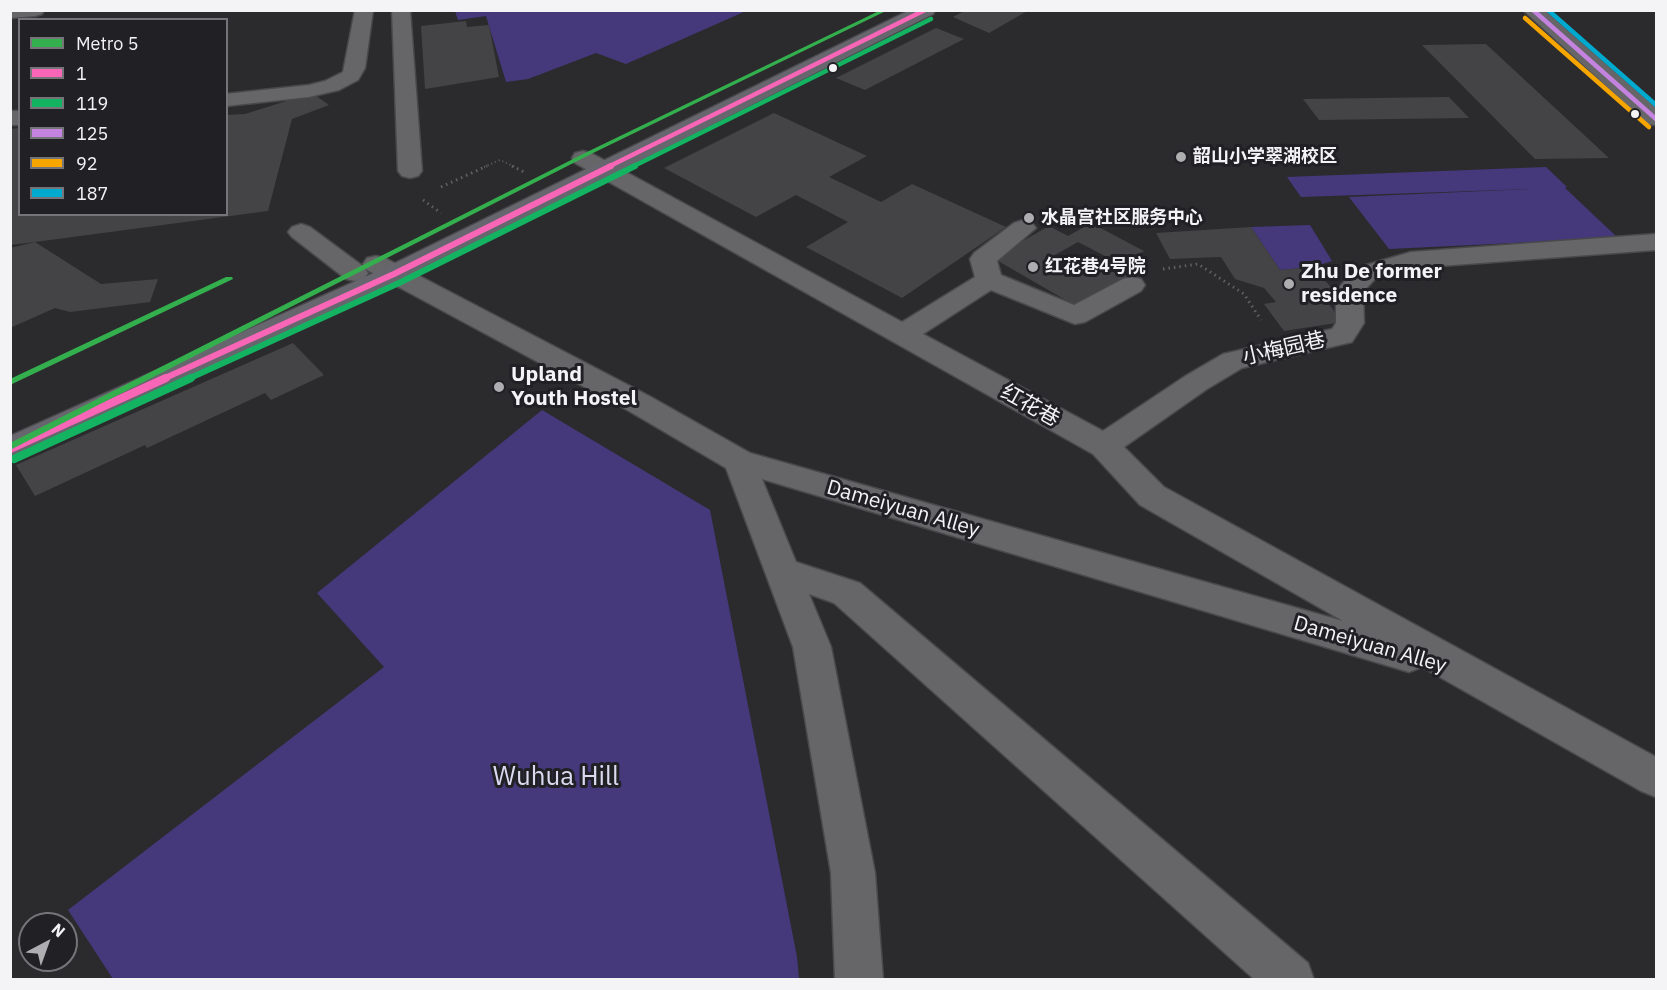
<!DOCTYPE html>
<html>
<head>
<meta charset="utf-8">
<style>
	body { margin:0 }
	#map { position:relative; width:1667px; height:990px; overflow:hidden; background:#2b2b2e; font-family:"IBM Plex Sans",sans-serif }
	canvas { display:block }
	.frame { position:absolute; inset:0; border:12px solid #f4f4f7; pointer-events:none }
	.legend { position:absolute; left:18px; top:18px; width:210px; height:198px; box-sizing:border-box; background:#202025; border:2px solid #757579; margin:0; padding:8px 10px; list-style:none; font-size:18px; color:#f4f4f7 }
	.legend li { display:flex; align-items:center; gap:12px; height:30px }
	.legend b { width:30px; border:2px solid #757579 }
	.north { position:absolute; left:18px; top:912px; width:60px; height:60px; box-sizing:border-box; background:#202025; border:2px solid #757579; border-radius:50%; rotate:41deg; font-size:16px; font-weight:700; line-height:24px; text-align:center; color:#f4f4f7 }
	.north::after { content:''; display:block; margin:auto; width:21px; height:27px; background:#aeaeb1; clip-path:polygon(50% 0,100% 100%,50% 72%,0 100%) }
</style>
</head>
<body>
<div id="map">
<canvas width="1667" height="990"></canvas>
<div class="frame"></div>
<ul class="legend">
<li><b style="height:8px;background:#33b04d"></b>Metro 5</li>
<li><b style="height:8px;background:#fa66b7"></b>1</li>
<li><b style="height:8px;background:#13b361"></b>119</li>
<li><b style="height:8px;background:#c483df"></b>125</li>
<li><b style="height:8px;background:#f7a600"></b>92</li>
<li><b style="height:8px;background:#00a9ce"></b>187</li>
</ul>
<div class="north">N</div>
</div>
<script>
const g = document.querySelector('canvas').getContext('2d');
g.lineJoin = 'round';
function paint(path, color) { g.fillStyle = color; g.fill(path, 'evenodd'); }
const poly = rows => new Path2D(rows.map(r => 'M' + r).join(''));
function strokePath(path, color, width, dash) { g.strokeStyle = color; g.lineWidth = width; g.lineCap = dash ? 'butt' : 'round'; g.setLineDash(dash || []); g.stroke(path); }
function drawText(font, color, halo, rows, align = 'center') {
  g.font = font + ' "IBM Plex Sans","Noto Sans SC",sans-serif'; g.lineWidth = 6; g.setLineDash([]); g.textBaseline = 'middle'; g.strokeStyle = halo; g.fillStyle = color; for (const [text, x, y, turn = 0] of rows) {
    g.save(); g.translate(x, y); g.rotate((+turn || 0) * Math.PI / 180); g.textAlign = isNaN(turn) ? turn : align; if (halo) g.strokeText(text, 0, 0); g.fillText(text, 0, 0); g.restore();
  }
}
paint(poly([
	[455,11,746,11,626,64,596,53,528,79,506,82,486,16,458,20],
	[1546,167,1567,187,1565,188,1618,238,1389,249,1349,197,1530,189,1301,197,1287,177],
	[1310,225,1332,261,1313,267,1280,270,1251,227],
	[542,410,710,510,797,957,799,979,113,979,68,910,384,667,317,593]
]), '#45397b');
paint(poly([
	[966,10,1029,10,989,33,953,17],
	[466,21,467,27,489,25,499,77,425,89,421,26],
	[936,28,964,39,865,90,836,78],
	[1486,44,1609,158,1535,159,1422,45],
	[312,93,329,105,292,119,268,211,35,242,101,284,158,279,150,302,70,312,55,308,10,328,10,248,35,242,10,245,10,129,20,128,20,214,226,214,226,115,245,114],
	[1449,97,1469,118,1319,120,1303,99],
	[774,113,867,156,829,177,881,202,912,184,1006,227,902,298,806,247,848,222,796,195,756,217,664,168],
	[1091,223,1144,251,1121,265,1138,274,1081,309,993,258,1049,226,1068,236],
	[1078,242,1105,256,1073,275,1046,260],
	[1251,227,1280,270,1313,267,1338,295,1323,297,1343,322,1284,331,1264,304,1276,302,1264,288,1235,279,1221,257,1170,259,1156,233],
	[293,343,324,375,271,400,265,393,147,448,145,445,35,496,16,465]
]), '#444447');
const minor = poly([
	[10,10,44,10,42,14,35,16,10,18,10,10],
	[355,10,373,10,365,68,358,80,339,90,309,97,226,106,226,94,309,85,325,81,343,72,355,10],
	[392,10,410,10,422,171,418,176,410,178,402,176,398,171,392,10],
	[1523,10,1544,10,1656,108,1656,125,1648,124,1523,10],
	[10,111,20,111,20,125,10,125,10,111],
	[583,151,591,153,902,322,975,277,970,259,974,253,1014,223,1023,220,1032,223,1036,228,997,261,1001,275,1074,305,1123,279,1132,277,1141,279,1145,285,1141,291,1085,322,1075,324,991,290,923,334,1103,431,1187,375,1223,354,1332,329,1336,323,1336,291,1356,268,1411,252,1656,234,1656,250,1413,268,1374,280,1363,292,1364,323,1352,342,1242,368,1207,389,1124,447,1164,487,1656,757,1656,797,1641,791,1422,667,1409,672,762,479,796,562,860,583,1308,963,1314,980,1255,980,834,603,809,594,831,647,875,873,883,980,835,980,831,873,793,647,726,468,629,411,367,270,363,264,367,258,376,256,385,258,651,397,750,453,1343,621,1140,505,1093,454,575,163,572,158,575,153,583,151],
	[301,224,310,227,364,267,368,273,364,279,355,281,346,279,292,237,288,232,292,227,301,224]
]);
const major = poly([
	[910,10,935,10,933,14,403,280,10,460,10,436,385,268,910,10]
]);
strokePath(minor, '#49494b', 3);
strokePath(major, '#49494b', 3);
strokePath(poly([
	[484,167,500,160,515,167]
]), '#616163', 2, [1, 3]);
strokePath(poly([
	[512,166,524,172],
	[441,187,487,166],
	[423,200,441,213],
	[1060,268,1069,263,1096,262],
	[1163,269,1198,264,1244,294,1261,320]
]), '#616163', 3, [1.5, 4]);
paint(minor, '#666669');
paint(major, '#67666e');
strokePath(poly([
	[608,167,925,10]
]), '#fa66b7', 4.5);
strokePath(poly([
	[163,379,394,274,611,166]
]), '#fa66b7', 6);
strokePath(poly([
	[10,449,166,378]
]), '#fa66b7', 8);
strokePath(poly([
	[632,167,931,19]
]), '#13b361', 4.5);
strokePath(poly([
	[188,379,399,283,635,166]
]), '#13b361', 6);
strokePath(poly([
	[14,459,191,378]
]), '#13b361', 8);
strokePath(poly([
	[1533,10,1656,119]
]), '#c483df', 4.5);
strokePath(poly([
	[1525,18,1649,127]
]), '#f7a600', 4.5);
strokePath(poly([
	[1548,10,1656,105]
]), '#00a9ce', 4.5);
paint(poly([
	[881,10,888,10,591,154,10,450,10,443,587,152,881,10],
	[226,277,232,277,233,279,10,385,10,379,226,277]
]), '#33b04d');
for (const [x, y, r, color] of [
	[833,68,5,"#f4f4f7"],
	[1635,114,5,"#f4f4f7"],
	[1181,157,6,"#aeaeb1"],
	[1029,218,6,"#aeaeb1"],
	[1033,267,6,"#aeaeb1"],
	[1289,284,6,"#aeaeb1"],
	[499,387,6,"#aeaeb1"]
]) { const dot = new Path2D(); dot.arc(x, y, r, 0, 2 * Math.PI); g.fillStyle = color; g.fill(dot); strokePath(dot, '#202025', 2); }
drawText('bold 18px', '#f4f4f7', '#202025', [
	["韶山小学翠湖校区",1193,157],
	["水晶宫社区服务中心",1041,218],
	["红花巷4号院",1045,267]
], 'left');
drawText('bold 21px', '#f4f4f7', '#202025', [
	["Zhu De former",1301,272],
	["residence",1301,296],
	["Upland",511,375],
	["Youth Hostel",511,399]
], 'left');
drawText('21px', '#f4f4f7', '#202025', [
	["小梅园巷",1284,349,-13],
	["红花巷",1030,406,29],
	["Dameiyuan Alley",903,509,16],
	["Dameiyuan Alley",1370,645,16]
]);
drawText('26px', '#dbdaf0', '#202025', [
	["Wuhua Hill",556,777]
]);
</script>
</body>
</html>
